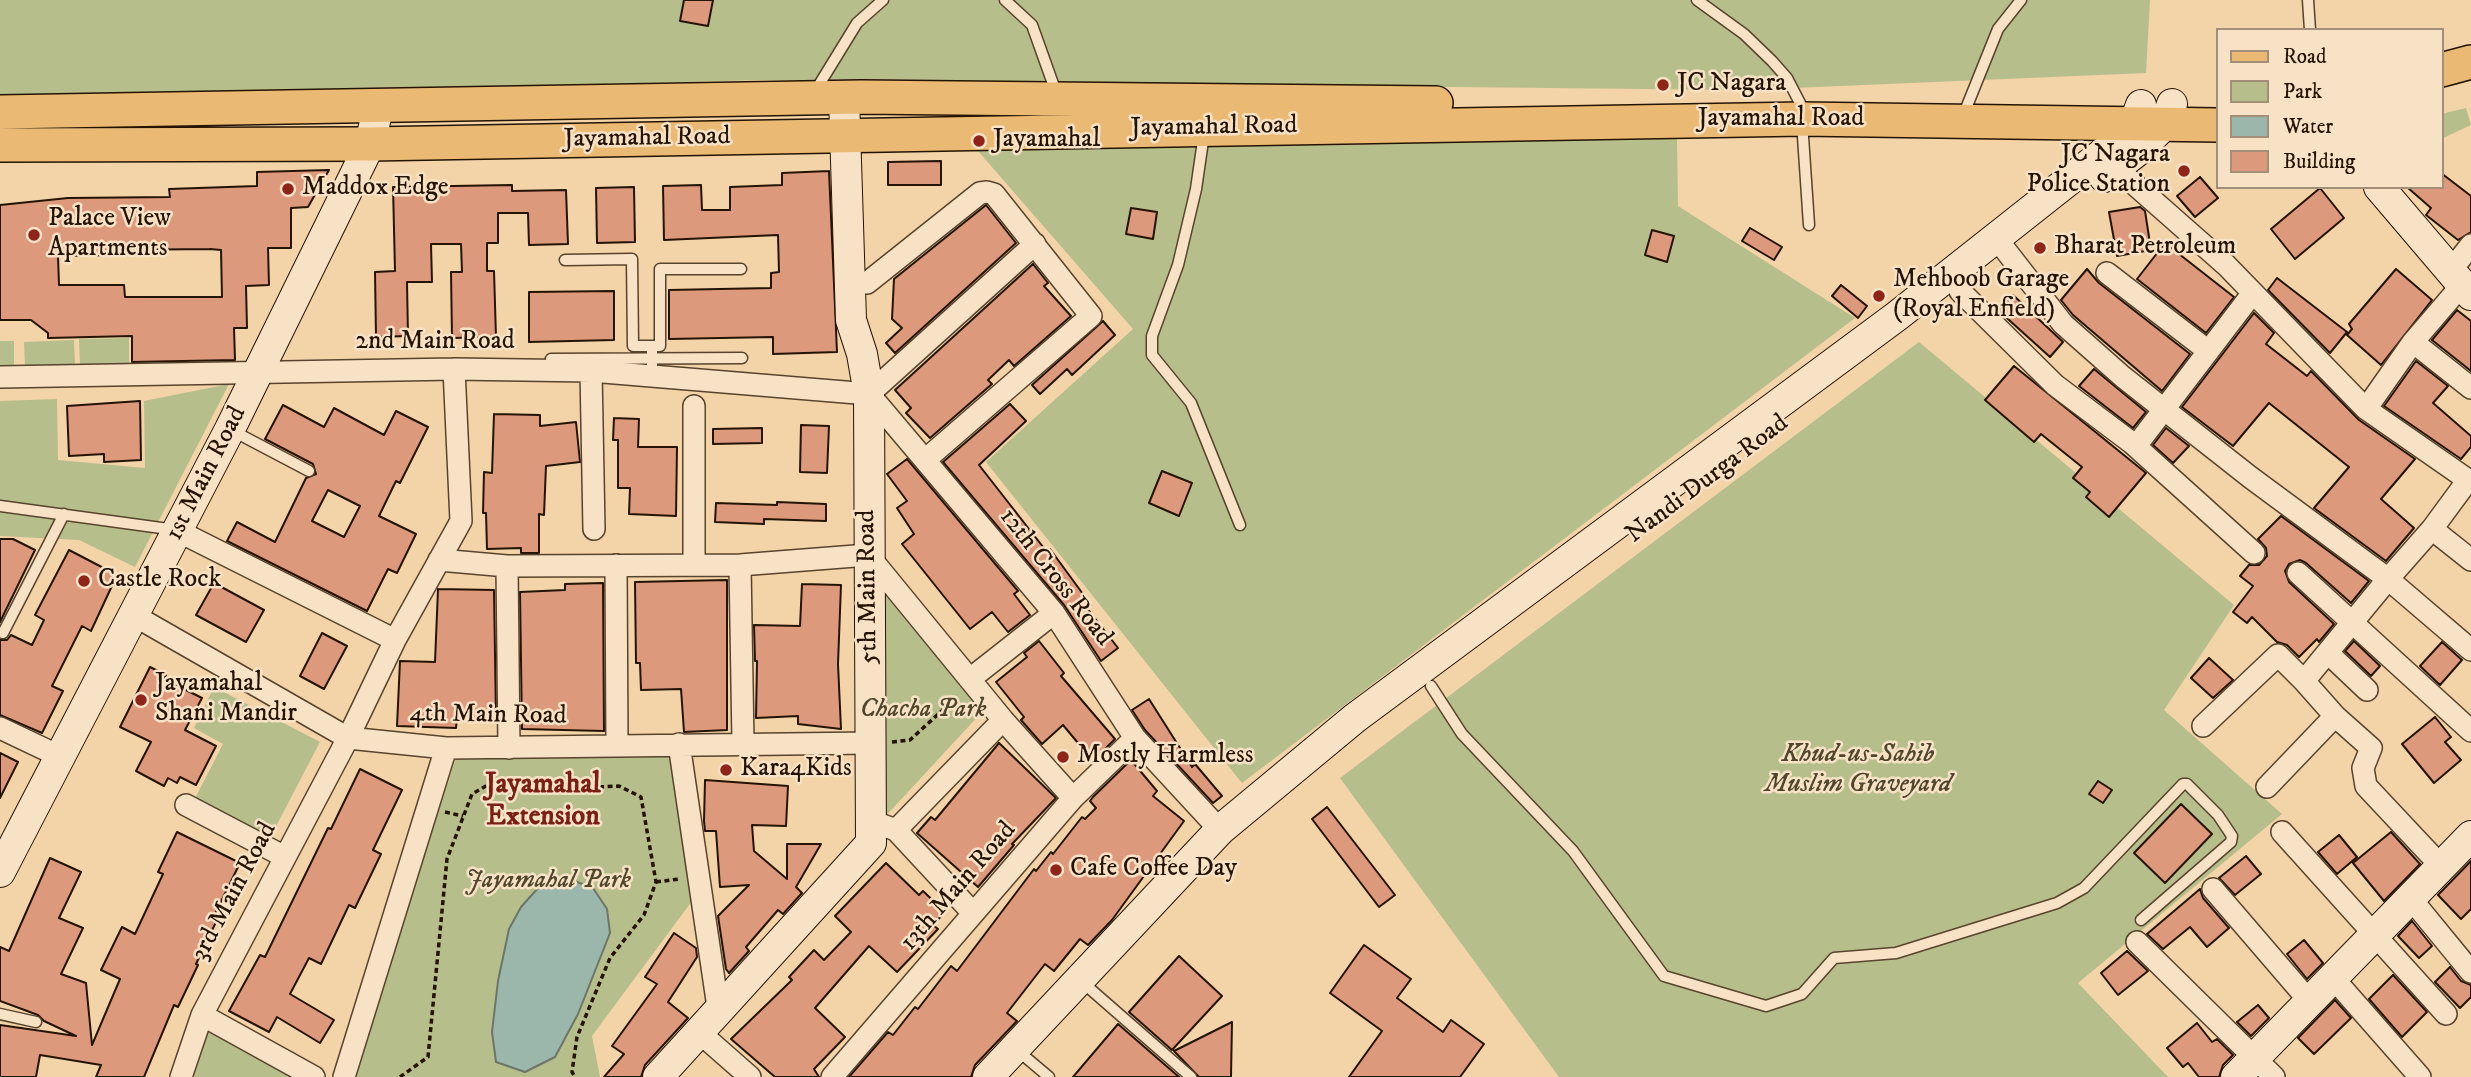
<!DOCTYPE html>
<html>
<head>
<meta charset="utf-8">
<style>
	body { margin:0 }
	#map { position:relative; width:2471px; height:1077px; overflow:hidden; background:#f3d3a8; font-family:"IM FELL DW Pica",serif }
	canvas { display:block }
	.legend { position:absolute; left:2216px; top:28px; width:228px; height:161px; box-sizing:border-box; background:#f7e2c6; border:2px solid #a38f78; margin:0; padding:9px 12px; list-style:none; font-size:21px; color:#251303 }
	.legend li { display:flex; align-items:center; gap:14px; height:35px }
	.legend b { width:35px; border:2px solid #a38f78 }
</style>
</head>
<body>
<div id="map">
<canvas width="2471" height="1077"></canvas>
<ul class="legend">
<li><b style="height:9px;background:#eaba74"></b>Road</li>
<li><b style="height:19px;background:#b6be8b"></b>Park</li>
<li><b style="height:19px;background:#9bb7ab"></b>Water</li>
<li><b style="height:19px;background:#dc997c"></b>Building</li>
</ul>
</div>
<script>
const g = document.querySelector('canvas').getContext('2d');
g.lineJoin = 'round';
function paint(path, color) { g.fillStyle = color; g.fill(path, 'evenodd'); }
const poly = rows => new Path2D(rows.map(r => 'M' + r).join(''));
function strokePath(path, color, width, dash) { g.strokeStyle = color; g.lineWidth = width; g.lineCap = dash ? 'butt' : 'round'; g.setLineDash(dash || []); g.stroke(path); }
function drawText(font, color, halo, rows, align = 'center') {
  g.font = font + ' "IM FELL DW Pica",serif'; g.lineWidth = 5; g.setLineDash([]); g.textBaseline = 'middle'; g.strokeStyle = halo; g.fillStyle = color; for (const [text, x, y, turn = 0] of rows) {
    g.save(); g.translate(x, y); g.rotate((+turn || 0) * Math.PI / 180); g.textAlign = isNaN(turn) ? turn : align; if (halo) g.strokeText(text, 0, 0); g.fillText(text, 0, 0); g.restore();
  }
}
paint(poly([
	[0,0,2150,0,2146,73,1746,90,763,80,0,99],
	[2466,108,2471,125,2441,139,2441,114],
	[1677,138,1678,206,1855,318,1242,783,986,462,1133,329,978,151],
	[129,338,129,363,80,365,79,339],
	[74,340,75,366,25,367,24,342],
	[0,341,14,341,14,367,0,367],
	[1919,342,2234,605,2164,710,2282,814,2078,983,2168,1077,1559,1077,1340,778],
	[229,384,135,567,79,540,0,536,0,401,57,399,58,460,145,468,144,401],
	[876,575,982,712,882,820],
	[214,687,320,742,260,857,185,818,223,744,194,728],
	[672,755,692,901,592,1036,600,1077,353,1077,456,758],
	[207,1027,297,1077,190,1077]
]), '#b6be8b');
const water = poly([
	[564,877,593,888,607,909,610,933,578,1014,555,1057,525,1072,496,1062,492,1032,498,981,509,929,521,907,539,887,564,877]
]);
paint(water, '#9bb7ab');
strokePath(water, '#6c7568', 2);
const building = poly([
	[684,0,713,0,708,26,680,21,684,0],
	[941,161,941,185,888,185,888,162,941,161],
	[329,170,308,207,291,208,291,248,268,248,269,285,246,286,247,328,234,328,235,360,132,362,132,336,48,338,48,333,31,320,0,320,0,205,68,198,170,197,169,189,257,186,257,172,329,170],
	[210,249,221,250,222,297,125,297,124,285,59,285,58,256,113,255,113,250,210,249],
	[829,171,837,352,773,354,773,337,669,339,669,290,771,288,771,273,779,272,778,235,664,240,663,186,701,185,702,210,730,210,730,187,782,185,782,173,829,171],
	[2441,173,2471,196,2471,232,2458,240,2426,215,2431,208,2407,187,2441,187,2441,173],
	[2200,177,2218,198,2195,217,2177,196,2200,177],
	[512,185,512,191,566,190,568,244,529,245,528,213,498,213,498,243,487,243,487,271,494,271,496,337,452,338,451,272,462,272,461,244,431,244,432,282,407,282,408,336,376,337,375,272,395,271,393,187,512,185],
	[634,187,635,242,597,243,596,188,634,187],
	[2320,188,2344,218,2295,259,2271,229,2320,188],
	[986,205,1016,243,895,353,886,343,902,328,892,319,894,279,986,205],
	[2140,207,2145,211,2151,250,2117,256,2109,212,2140,207],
	[1131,208,1157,212,1153,239,1126,234,1131,208],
	[1750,228,1782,247,1774,260,1742,241,1750,228],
	[1652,230,1674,236,1667,262,1645,255,1652,230],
	[2165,243,2234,297,2206,333,2137,279,2165,243],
	[1033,264,1048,283,1044,286,1071,316,1014,366,1009,360,988,380,992,384,930,438,906,413,911,408,895,390,1033,264],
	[2087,269,2099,283,2190,354,2162,391,2073,315,2061,300,2087,269],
	[2396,269,2432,300,2381,365,2347,335,2352,329,2349,324,2396,269],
	[2277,278,2347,332,2330,353,2268,290,2277,278],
	[1841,285,1867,306,1858,318,1832,296,1841,285],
	[614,291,614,340,529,342,529,292,614,291],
	[2013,295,2063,342,2050,357,1999,311,2013,295],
	[2457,310,2471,321,2471,371,2432,340,2457,310],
	[2254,313,2274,333,2266,344,2307,376,2311,371,2359,420,2415,459,2381,499,2414,528,2386,561,2314,508,2349,467,2269,403,2233,446,2182,407,2254,313],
	[1103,321,1115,335,1072,375,1067,369,1040,394,1032,385,1103,321],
	[2416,361,2448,386,2433,403,2471,436,2471,447,2461,459,2384,406,2416,361],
	[2014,366,2146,473,2109,517,2086,497,2090,492,2073,478,2082,467,2041,434,2034,442,1985,400,2014,366],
	[2094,369,2146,412,2133,428,2079,386,2094,369],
	[140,401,141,460,104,462,104,454,69,456,67,406,140,401],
	[1010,404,1026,421,979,465,1047,552,1050,549,1091,605,1087,608,1118,648,1101,661,1064,605,943,462,1010,404],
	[283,405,324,427,334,408,384,435,396,411,428,427,400,483,396,481,379,516,416,534,397,573,388,569,367,611,227,541,237,522,275,542,306,478,316,474,313,464,265,439,283,405],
	[328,490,360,506,344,537,312,521,328,490],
	[494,414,540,415,540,426,576,422,580,462,546,466,544,515,539,514,539,553,521,553,521,548,487,549,486,513,483,513,484,472,492,473,494,414],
	[614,418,639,419,638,447,677,447,676,516,629,514,630,488,618,488,618,440,613,440,614,418],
	[801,425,829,426,827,473,800,472,801,425],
	[762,428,762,443,713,444,713,429,762,428],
	[2166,428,2189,446,2173,463,2153,445,2166,428],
	[907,459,1018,591,1014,594,1030,615,1008,632,992,612,970,629,902,544,914,534,897,508,907,501,887,474,907,459],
	[1162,471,1192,483,1179,516,1149,503,1162,471],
	[777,502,826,504,826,521,764,519,764,524,715,522,716,503,777,505,777,502],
	[2281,516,2369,581,2351,603,2306,563,2300,560,2289,564,2285,571,2289,582,2334,624,2319,642,2317,639,2299,657,2287,645,2277,642,2252,617,2247,623,2233,612,2253,586,2240,576,2249,565,2259,565,2267,556,2266,548,2258,539,2281,516],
	[0,539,13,539,35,550,0,622,0,539],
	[69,550,117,575,91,631,82,626,52,686,63,691,42,733,0,715,0,640,7,640,11,635,32,645,44,620,35,615,69,550],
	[727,580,727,730,684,732,681,689,641,690,640,663,636,663,635,582,727,580],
	[214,583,264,610,246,642,196,615,214,583],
	[603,583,604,731,522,729,520,592,565,590,565,584,603,583],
	[802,584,841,585,838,664,841,729,798,724,798,716,756,718,757,661,755,661,754,625,800,626,802,584],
	[438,589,494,590,496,718,457,717,456,728,397,726,400,661,435,662,438,589],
	[322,633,347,646,324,689,300,676,322,633],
	[1039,641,1064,673,1061,676,1115,739,1093,761,1063,725,1042,744,1021,720,1024,717,996,682,1027,657,1024,653,1039,641],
	[2354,641,2380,666,2371,676,2345,651,2354,641],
	[2442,642,2462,660,2440,685,2420,666,2442,642],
	[2209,658,2233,680,2213,698,2191,678,2209,658],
	[150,667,166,675,164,679,202,698,185,730,216,746,196,785,180,777,177,783,168,778,164,786,136,771,151,742,120,727,150,667],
	[1149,699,1192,767,1195,764,1222,796,1213,803,1145,730,1132,710,1149,699],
	[2435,717,2451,737,2445,742,2461,760,2434,783,2402,744,2435,717],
	[999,743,1056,798,1012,844,1014,845,978,887,917,833,931,817,935,820,999,743],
	[0,753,18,762,0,798,0,753],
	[1131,760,1157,791,1153,796,1184,821,1112,920,1088,945,1080,939,1054,971,1045,964,1007,1013,1017,1021,975,1065,971,1077,849,1077,888,1032,893,1035,915,1007,918,1009,951,966,957,971,1034,869,1036,871,1051,852,1053,854,1082,817,1085,819,1096,808,1090,801,1093,797,1131,760],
	[360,769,402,790,373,850,381,854,355,908,349,905,321,964,309,958,290,994,334,1020,320,1043,277,1017,269,1032,229,1011,260,955,265,957,328,828,331,829,360,769],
	[705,780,788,786,786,826,752,825,754,851,787,879,787,844,821,844,796,887,802,893,783,914,778,910,746,947,749,951,729,973,726,969,718,916,749,885,720,887,716,831,705,831,704,821,705,780],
	[2098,781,2112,790,2103,803,2089,794,2098,781],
	[2181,804,2212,834,2165,883,2134,853,2181,804],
	[1327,807,1395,895,1379,907,1312,819,1327,807],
	[177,832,240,863,212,920,216,922,196,964,198,965,178,1007,174,1005,144,1077,96,1077,101,1065,40,1055,36,1077,0,1077,0,1025,76,1036,44,1021,38,1015,0,1001,0,947,9,951,50,858,81,872,59,918,83,928,61,974,86,983,92,1045,120,979,101,970,122,927,135,934,163,874,158,872,177,832],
	[2391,832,2420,864,2384,901,2353,863,2391,832],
	[2339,835,2357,857,2337,874,2318,852,2339,835],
	[2246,856,2261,874,2235,895,2219,878,2246,856],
	[2471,861,2471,909,2461,919,2438,895,2471,861],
	[886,863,919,895,923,891,945,912,933,925,938,929,897,972,869,946,815,1008,845,1037,814,1069,819,1077,775,1077,731,1039,792,980,789,977,814,950,824,960,851,932,835,916,886,863],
	[2200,889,2203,898,2229,928,2207,947,2190,927,2163,949,2147,934,2200,889],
	[2412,921,2432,946,2419,958,2398,936,2412,921],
	[674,933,696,948,697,957,668,1002,688,1018,645,1065,641,1077,604,1077,624,1054,612,1046,657,984,645,977,674,933],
	[2304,940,2323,963,2307,979,2287,954,2304,940],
	[1364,945,1411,979,1397,998,1443,1032,1451,1020,1484,1044,1460,1077,1349,1077,1382,1031,1330,993,1364,945],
	[2127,951,2148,971,2118,995,2101,973,2127,951],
	[1179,956,1222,996,1172,1050,1129,1012,1179,956],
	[2450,967,2461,981,2471,985,2471,997,2460,1008,2435,982,2450,967],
	[2393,975,2427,1012,2402,1037,2369,999,2393,975],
	[2335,1000,2351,1018,2314,1054,2298,1038,2335,1000],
	[2258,1005,2269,1018,2251,1036,2237,1022,2258,1005],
	[1232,1022,1231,1077,1199,1077,1174,1051,1232,1022],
	[2197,1023,2212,1042,2217,1039,2233,1055,2223,1065,2219,1077,2199,1077,2188,1063,2183,1067,2167,1048,2197,1023],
	[1118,1024,1179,1077,1073,1077,1118,1024]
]);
paint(building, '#dc997c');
strokePath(building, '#251303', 2);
const lane = poly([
	[1005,0,1032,25,1057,95],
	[1697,0,1744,34,1772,61,1787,78,1801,105],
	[2308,0,2310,30],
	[814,93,857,23,883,0],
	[1967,118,1967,106,1998,29,2021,0],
	[1802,122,1809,225],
	[1204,134,1196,189,1178,265,1152,336,1152,355,1191,403,1240,525],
	[565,260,632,259,633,346,652,346,652,375],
	[652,346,660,346,660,269,741,269],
	[551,359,742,358],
	[233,431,309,471],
	[0,506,176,530],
	[3,633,64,514],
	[1431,686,1462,734,1573,851,1664,976,1766,1006,1802,994,1834,958,1896,953,2057,903,2084,888,2183,784,2187,784,2218,815,2232,836,2231,842,2141,920],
	[1081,981,1191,1077],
	[0,1014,36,1022],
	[1017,1050,1049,1077]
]);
const street = poly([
	[2116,168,2226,265,2366,409],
	[1996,238,2063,324,2123,377,2250,477,2388,579,2304,681,2278,655,2203,726],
	[2107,273,2207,350],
	[2449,273,2471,245],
	[867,283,980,193,987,192,994,194,1091,316,925,460],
	[2461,286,2413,342,2366,409,2471,482],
	[1960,291,2055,385,2132,443,2254,553],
	[2413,342,2471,388],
	[591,371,594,529],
	[0,377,454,369,591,371,869,394],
	[869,394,1054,613,1135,738,1220,830],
	[869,394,1035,244],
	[694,406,694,565],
	[2136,446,2252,294],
	[2468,480,2432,529,2388,579,2471,650],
	[2432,529,2471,560],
	[178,531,395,640],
	[439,560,507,566,740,565,868,555,1003,720,1073,798],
	[616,565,617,745],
	[740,565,743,743],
	[507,566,509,748],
	[2298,573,2471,731],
	[135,616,348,738,446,748,872,743],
	[2328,653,2367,690],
	[970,679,1054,613],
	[2335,716,2371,748,2363,768,2366,786,2442,867],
	[0,728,59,756],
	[679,744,719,1014],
	[2267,787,2335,716,2304,681],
	[186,805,285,857],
	[871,821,896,830,1003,720],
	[896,830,973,913],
	[2282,832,2446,1014],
	[2213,889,2311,1003],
	[2412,900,2471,972],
	[2137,942,2274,1077],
	[2334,979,2420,1077],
	[202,1015,314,1077],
	[700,1033,750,1077],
	[181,1077,202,1015,348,738,395,640,461,521,454,369],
	[344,1077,446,748],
	[832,1077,1073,798,1135,738]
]);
const secondary = poly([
	[2104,177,2140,149,2165,124,2172,104],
	[2379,187,2471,295],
	[0,872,230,429,370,144,378,108],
	[658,1077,871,843,869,394,862,354,851,320,844,97],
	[988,1077,1220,830,1355,718,1897,316,2116,143,2134,124,2141,105],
	[2236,1077,2471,836]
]);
const primary = poly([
	[2441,70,2471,62],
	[0,112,861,97,1436,103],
	[0,145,370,144,1802,119,2217,125]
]);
strokePath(lane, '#58432c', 13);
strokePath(street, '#58432c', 24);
strokePath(secondary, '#251303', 32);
strokePath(primary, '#251303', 36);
strokePath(poly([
	[892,742,910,740,947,706],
	[445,812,463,816],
	[656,882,679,879],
	[400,1077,428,1057,447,859,472,794,493,782,573,788,619,786,641,797,656,882,644,915,610,958,577,1037,572,1072,575,1077]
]), '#251303', 3.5, [5, 3.5]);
strokePath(lane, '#f7e2c6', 10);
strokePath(street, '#f7e2c6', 21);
strokePath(secondary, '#f7e2c6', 30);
strokePath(primary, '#eaba74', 33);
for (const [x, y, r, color] of [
	[1663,85,7,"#8f2418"],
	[979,141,7,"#8f2418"],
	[2184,171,7,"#8f2418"],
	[288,189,7,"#8f2418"],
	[34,235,7,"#8f2418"],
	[2040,248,7,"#8f2418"],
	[1879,296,7,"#8f2418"],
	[84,581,7,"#8f2418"],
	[141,700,7,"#8f2418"],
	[1063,757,7,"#8f2418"],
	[726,770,7,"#8f2418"],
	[1056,870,7,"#8f2418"]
]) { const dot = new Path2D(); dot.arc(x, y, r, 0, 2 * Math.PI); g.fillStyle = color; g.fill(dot); strokePath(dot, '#f7e2c6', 2.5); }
drawText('26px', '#251303', '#f7e2c6', [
	["JC Nagara",1677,85],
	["Jayamahal",993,141],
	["JC Nagara",2170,156,"right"],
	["Police Station",2170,186,"right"],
	["Maddox Edge",302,189],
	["Palace View",48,220],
	["Apartments",48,250],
	["Bharat Petroleum",2054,248],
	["Mehboob Garage",1893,281],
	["(Royal Enfield)",1893,311],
	["Castle Rock",98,581],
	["Jayamahal",155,685],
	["Shani Mandir",155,715],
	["Mostly Harmless",1077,757],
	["Kara4Kids",740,770],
	["Cafe Coffee Day",1070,870]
], 'left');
drawText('26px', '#251303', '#f7e2c6', [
	["Jayamahal Road",1781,120],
	["Jayamahal Road",1214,128,-1],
	["Jayamahal Road",647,139,-1],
	["2nd Main Road",435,343],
	["1st Main Road",207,474,-63],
	["Nandi Durga Road",1708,480,-37],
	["12th Cross Road",1055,578,52],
	["5th Main Road",869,587,-91],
	["4th Main Road",488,716,1],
	["13th Main Road",959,887,-49],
	["3rd Main Road",235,892,-62]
]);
drawText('italic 26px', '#50462c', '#f7e2c6', [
	["Chacha Park",923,711],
	["Khud-us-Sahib",1858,756],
	["Muslim Graveyard",1858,786],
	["Jayamahal Park",548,882]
]);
drawText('bold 28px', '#7a1f14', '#f7e2c6', [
	["Jayamahal",543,786],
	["Extension",543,818]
]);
</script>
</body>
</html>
